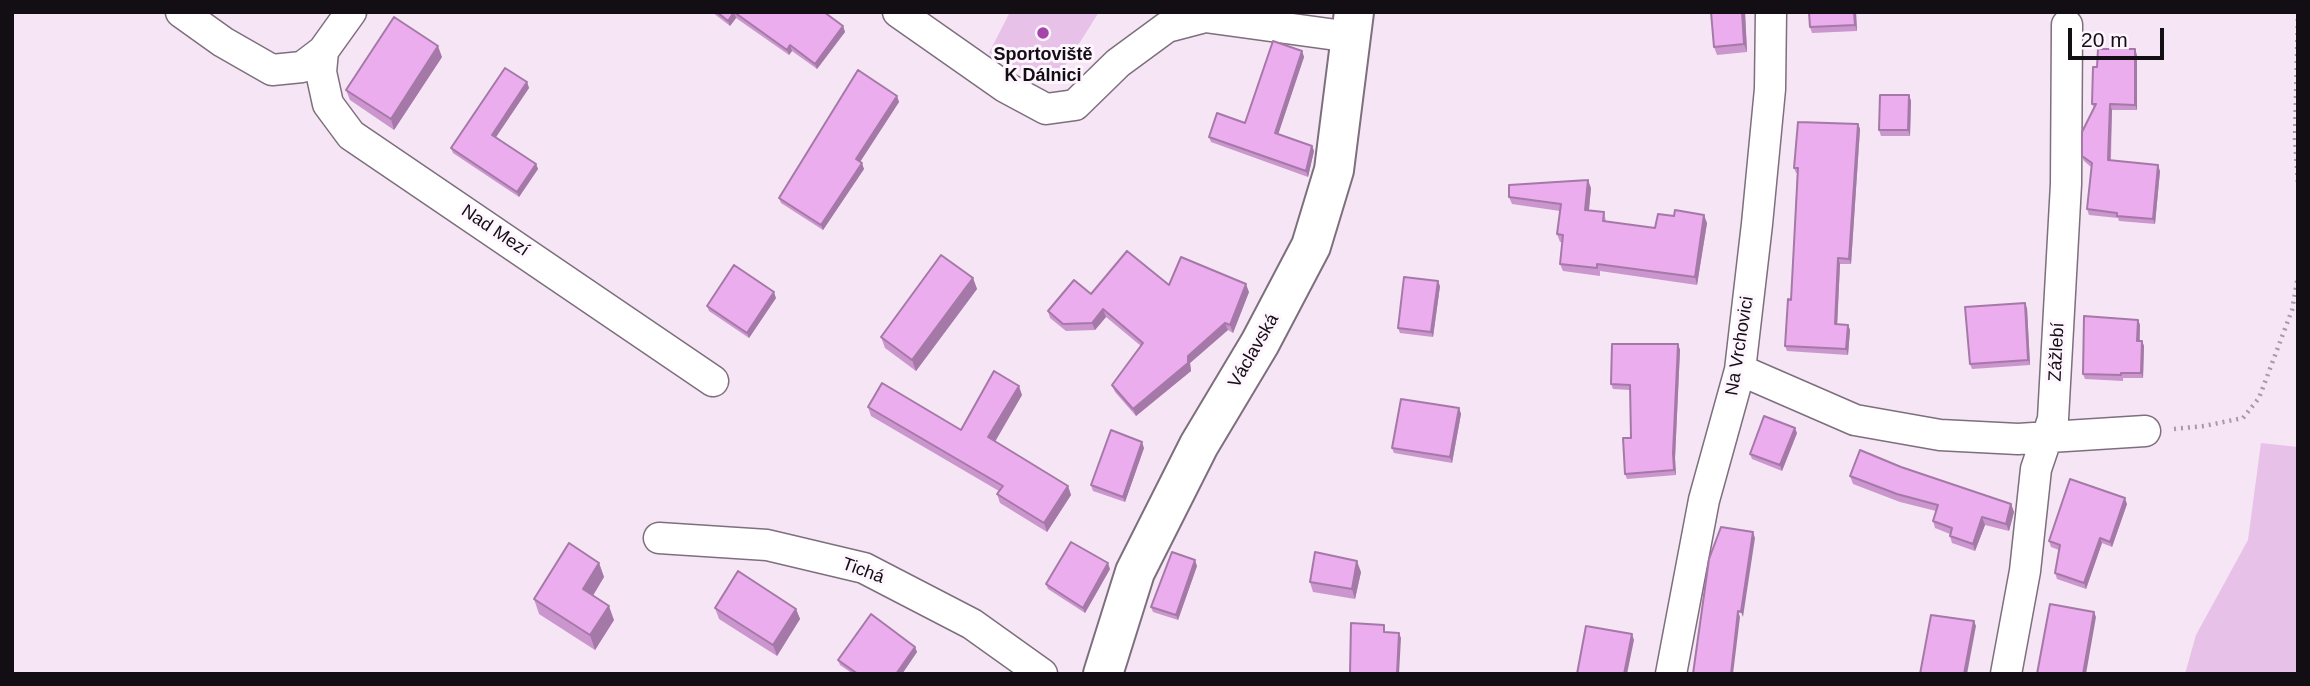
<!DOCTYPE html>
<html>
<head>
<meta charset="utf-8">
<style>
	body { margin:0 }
	#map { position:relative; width:2310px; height:686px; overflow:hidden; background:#f5e5f5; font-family:Arial,sans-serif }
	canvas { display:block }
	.frame { position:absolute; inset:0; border:14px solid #130e13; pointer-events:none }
	.scale { position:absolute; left:2068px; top:28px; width:96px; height:32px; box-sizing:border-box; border:4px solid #130e13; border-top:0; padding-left:9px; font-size:21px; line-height:24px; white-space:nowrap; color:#130e13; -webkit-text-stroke:5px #fef5ff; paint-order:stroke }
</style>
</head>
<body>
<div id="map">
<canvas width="2310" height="686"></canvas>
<div class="frame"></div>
<div class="scale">20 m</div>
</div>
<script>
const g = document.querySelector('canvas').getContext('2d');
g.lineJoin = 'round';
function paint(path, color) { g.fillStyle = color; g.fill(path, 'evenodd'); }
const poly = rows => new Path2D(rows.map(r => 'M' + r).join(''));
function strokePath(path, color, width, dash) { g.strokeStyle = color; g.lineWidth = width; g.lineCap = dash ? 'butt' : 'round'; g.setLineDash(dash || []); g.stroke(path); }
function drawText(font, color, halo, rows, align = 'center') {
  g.font = font + ' Arial,sans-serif'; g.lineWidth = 6; g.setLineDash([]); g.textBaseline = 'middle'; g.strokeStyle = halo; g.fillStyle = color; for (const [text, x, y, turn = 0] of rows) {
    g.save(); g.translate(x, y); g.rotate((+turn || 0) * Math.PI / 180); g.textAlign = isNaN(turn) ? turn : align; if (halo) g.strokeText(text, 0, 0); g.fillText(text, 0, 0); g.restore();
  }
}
paint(poly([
	[1010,12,1099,12,1058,77,1043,84,989,53],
	[2261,443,2298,447,2298,674,2185,674,2196,635,2248,540]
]), '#e7c1e8');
const street = poly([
	[181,12,223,42,272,70,302,67,323,51,351,12],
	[898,12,1005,87,1046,109,1075,105,1118,63,1167,27,1205,17,1351,37],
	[323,51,321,72,328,104,351,135,713,381],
	[1740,370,1855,420,1940,435,2018,439,2145,431],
	[659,538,767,545,864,568,972,624,1042,674],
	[1671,674,1704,500,1740,370,1757,224,1770,89,1771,12],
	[2006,674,2025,571,2036,469,2053,419,2066,184,2067,25]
]);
const secondary = poly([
	[1103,674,1135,572,1199,445,1260,343,1311,246,1334,170,1354,12]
]);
strokePath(street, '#7d6f7d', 33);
strokePath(secondary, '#7d6f7d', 42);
strokePath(poly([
	[2298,12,2295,139,2298,184],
	[2174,429,2204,426,2243,418,2259,398,2292,310,2298,276]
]), '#a69aa6', 4.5, [2, 5]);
strokePath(street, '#fff', 30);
strokePath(secondary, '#fff', 38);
paint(poly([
	[712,12,824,12,843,26,845,32,817,69,792,51,789,55,736,18,730,26],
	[1745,12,1747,52,1717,55,1714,47],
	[1809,12,1856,12,1857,31,1812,33,1810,27],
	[1302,51,1304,57,1278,134,1312,146,1314,151,1308,177,1211,142,1209,137,1245,123],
	[2137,55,2137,110,2112,110,2111,160,2160,171,2155,224,2119,221,2118,218,2089,215,2087,209,2091,167,2084,161,2082,156,2094,108,2092,104,2097,67],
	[442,57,394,130,350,100,346,90],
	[527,82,529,88,496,137,536,164,538,169,519,197,453,153,451,148],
	[1909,95,1911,101,1910,136,1881,136,1879,130],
	[897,96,899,102,860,162,864,169,823,230,781,203,779,198],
	[1858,124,1860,129,1851,264,1840,264,1837,324,1848,325,1850,330,1848,355,1787,351,1785,346,1791,300,1797,173,1796,173,1794,168],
	[1591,188,1589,210,1604,212,1606,221,1655,228,1707,223,1697,285,1600,271,1600,276,1563,271,1560,264,1562,242,1560,242,1557,234,1560,211,1512,204,1509,197],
	[973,278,977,289,916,371,885,348,881,337],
	[1169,285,1249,292,1233,333,1228,330,1190,363,1191,371,1136,416,1115,392,1112,385,1141,346,1106,317,1095,330,1066,331,1050,318,1048,311,1091,294],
	[1440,286,1433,337,1400,333,1398,328],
	[776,298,749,338,709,311,707,306],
	[2027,308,2030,365,1972,369,1970,364],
	[2138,320,2140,325,2140,341,2142,341,2144,346,2143,378,2123,378,2123,381,2085,379,2083,374],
	[1678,344,1680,350,1675,458,1676,475,1627,479,1625,474,1631,438,1630,390,1613,389,1611,384],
	[1022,395,995,441,1068,486,1071,495,1047,532,1000,503,997,494,999,491,871,416,868,407,961,430],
	[1459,408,1461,414,1452,463,1394,453,1392,448],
	[1797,433,1782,471,1752,459,1750,454],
	[1144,448,1125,502,1093,491,1091,485],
	[1901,467,2011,504,2014,512,2009,531,1985,525,1975,551,1952,543,1950,536,1950,534,1935,528,1933,521,1936,511,1900,502,1853,484,1850,476],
	[2127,504,2112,547,2102,543,2086,589,2057,579,2055,573,2059,550,2051,547,2049,541],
	[599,563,604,577,593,595,614,620,595,650,539,614,534,599],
	[1197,566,1178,620,1153,612,1151,607],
	[1110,569,1085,613,1048,589,1046,584],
	[1361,572,1355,599,1313,592,1310,582],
	[715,608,796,609,800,619,777,656,719,619],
	[915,647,917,652,902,674,853,674,840,665,838,660]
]), '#cb95ce');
paint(poly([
	[734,12,736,18,730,26,728,21],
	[1742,12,1745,12,1747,52,1744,44],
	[1854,12,1856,12,1857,31,1855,25],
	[843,26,845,32,817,69,815,64],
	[790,45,792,51,789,55,787,50],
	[438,46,442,57,394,130,391,119],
	[2135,49,2137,55,2137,110,2135,105],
	[1302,51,1304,57,1277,138,1275,133],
	[527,82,529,88,494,140,492,135],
	[1909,95,1911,101,1910,136,1908,130],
	[897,96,899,102,858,165,856,159],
	[2110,104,2112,110,2110,165,2108,160],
	[1858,124,1860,129,1851,264,1849,259],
	[1312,146,1314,151,1308,177,1306,171],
	[862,163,864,169,823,230,821,225],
	[536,164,538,169,519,197,517,192],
	[2158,165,2160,171,2155,224,2153,219],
	[1588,180,1591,188,1588,218,1585,210],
	[1704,215,1707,223,1697,285,1695,277],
	[1838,258,1840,264,1837,329,1835,324],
	[973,278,977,289,916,371,912,360],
	[1438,281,1440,286,1433,337,1431,332],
	[1246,284,1249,292,1233,333,1230,325],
	[774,292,776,298,749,338,747,333],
	[2025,303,2027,308,2030,365,2028,360],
	[1103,309,1106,317,1095,330,1092,323],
	[2138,320,2140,325,2139,346,2137,341],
	[1225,323,1228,330,1190,363,1191,371,1136,416,1133,409,1188,356],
	[1848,325,1850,330,1848,355,1846,349],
	[2142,341,2144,346,2143,378,2141,373],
	[1678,344,1680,350,1675,458,1676,475,1674,470,1673,453],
	[1019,386,1022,395,992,447,988,437],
	[1459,408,1461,414,1452,463,1450,457],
	[1795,428,1797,433,1782,471,1780,465],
	[1142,442,1144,448,1125,502,1123,497],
	[1068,486,1071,495,1047,532,1044,523],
	[2125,498,2127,504,2112,547,2110,542],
	[2011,504,2014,512,2009,531,2006,524],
	[1982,517,1985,525,1975,551,1973,544],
	[1753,532,1755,538,1743,617,1741,612],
	[2100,538,2102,543,2086,589,2084,583],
	[1195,560,1197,566,1178,620,1176,615],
	[1357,561,1361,572,1355,599,1352,589],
	[599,563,604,577,588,604,583,589],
	[1108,563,1110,569,1085,613,1083,608],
	[609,606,614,620,595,650,590,635],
	[796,609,800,619,777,656,773,645],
	[1738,611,1740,617,1733,674,1731,674],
	[2094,612,2096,617,2086,674,2083,674],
	[1974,621,1976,626,1967,674,1964,674],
	[1399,633,1401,638,1399,674,1397,674],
	[1632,634,1634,640,1627,674,1624,674],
	[915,647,917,652,902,674,896,674]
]), '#a579a7');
const building = poly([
	[717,12,824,12,843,26,815,64,790,45,787,50,734,12,728,21,717,12],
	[1711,12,1742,12,1744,44,1714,47,1711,12],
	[1809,12,1854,12,1855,25,1810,27,1809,12],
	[394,17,438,46,391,119,346,90,394,17],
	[1273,41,1302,51,1275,133,1312,146,1306,171,1209,137,1217,113,1245,123,1273,41],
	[2098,49,2135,49,2135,105,2110,104,2108,160,2158,165,2153,219,2117,216,2117,213,2087,209,2092,163,2082,156,2082,132,2096,104,2092,104,2093,67,2097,67,2098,49],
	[505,68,527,82,492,135,536,164,517,192,451,148,505,68],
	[858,70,897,96,856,159,862,163,821,225,779,198,858,70],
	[1880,95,1909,95,1908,130,1879,130,1880,95],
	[1798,122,1858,124,1849,259,1838,258,1835,324,1848,325,1846,349,1785,346,1788,299,1791,300,1798,168,1794,168,1798,122],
	[1588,180,1585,210,1604,212,1603,221,1655,228,1658,214,1674,216,1675,210,1704,215,1695,277,1597,264,1597,268,1560,264,1563,235,1557,234,1561,204,1509,197,1509,185,1588,180],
	[1127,251,1169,285,1181,257,1246,284,1230,325,1225,323,1188,356,1188,363,1133,409,1112,385,1143,343,1103,309,1092,323,1063,324,1048,311,1074,280,1091,294,1127,251],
	[941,255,973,278,912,360,881,337,941,255],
	[734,265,774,292,747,333,707,306,734,265],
	[1404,277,1438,281,1431,332,1398,328,1404,277],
	[2025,303,2028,360,1970,364,1965,307,2025,303],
	[2084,316,2138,320,2137,341,2142,341,2141,373,2121,373,2121,375,2083,374,2084,316],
	[1612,344,1678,344,1673,453,1674,470,1625,474,1623,438,1631,438,1630,385,1611,384,1612,344],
	[994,371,1019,386,988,437,1068,486,1044,523,997,494,1003,486,868,407,882,383,961,430,994,371],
	[1401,399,1459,408,1450,457,1392,448,1401,399],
	[1764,416,1795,428,1780,465,1750,454,1764,416],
	[1111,430,1142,442,1123,497,1091,485,1111,430],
	[1860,450,1901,467,2011,504,2006,524,1982,517,1973,544,1950,536,1952,528,1933,521,1938,505,1897,494,1850,476,1860,450],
	[2070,479,2125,498,2110,542,2100,538,2084,583,2055,573,2060,545,2049,541,2070,479],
	[1721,527,1753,532,1741,612,1738,611,1731,674,1693,674,1709,559,1721,527],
	[1071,542,1108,563,1083,608,1046,584,1071,542],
	[569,543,599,563,583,589,609,606,590,635,534,599,569,543],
	[1172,552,1195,560,1176,615,1151,607,1172,552],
	[1315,552,1357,561,1352,589,1310,582,1315,552],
	[738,571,796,609,773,645,715,608,738,571],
	[2050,604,2094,612,2083,674,2037,674,2050,604],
	[871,614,915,647,896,674,858,674,838,660,871,614],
	[1931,615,1974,621,1964,674,1920,674,1931,615],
	[1351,623,1384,625,1384,632,1399,633,1397,674,1350,674,1351,623],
	[1586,626,1632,634,1624,674,1577,674,1586,626]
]);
paint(building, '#ecadef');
strokePath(building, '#a579a7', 2);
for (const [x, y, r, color] of [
	[1043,33,7,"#a544ab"]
]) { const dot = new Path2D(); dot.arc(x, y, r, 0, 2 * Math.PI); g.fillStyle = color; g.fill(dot); strokePath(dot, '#fef5ff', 2.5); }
drawText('bold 18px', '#130e13', '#fef5ff', [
	["Sportoviště",1043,55],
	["K Dálnici",1043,76]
]);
drawText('18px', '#130e13', '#fef5ff', [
	["Nad Mezí",495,231,34],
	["Na Vrchovici",1740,346,-81],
	["Václavská",1254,351,-60],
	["Zážlebí",2057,352,-87],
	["Tichá",863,571,20]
]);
</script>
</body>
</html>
